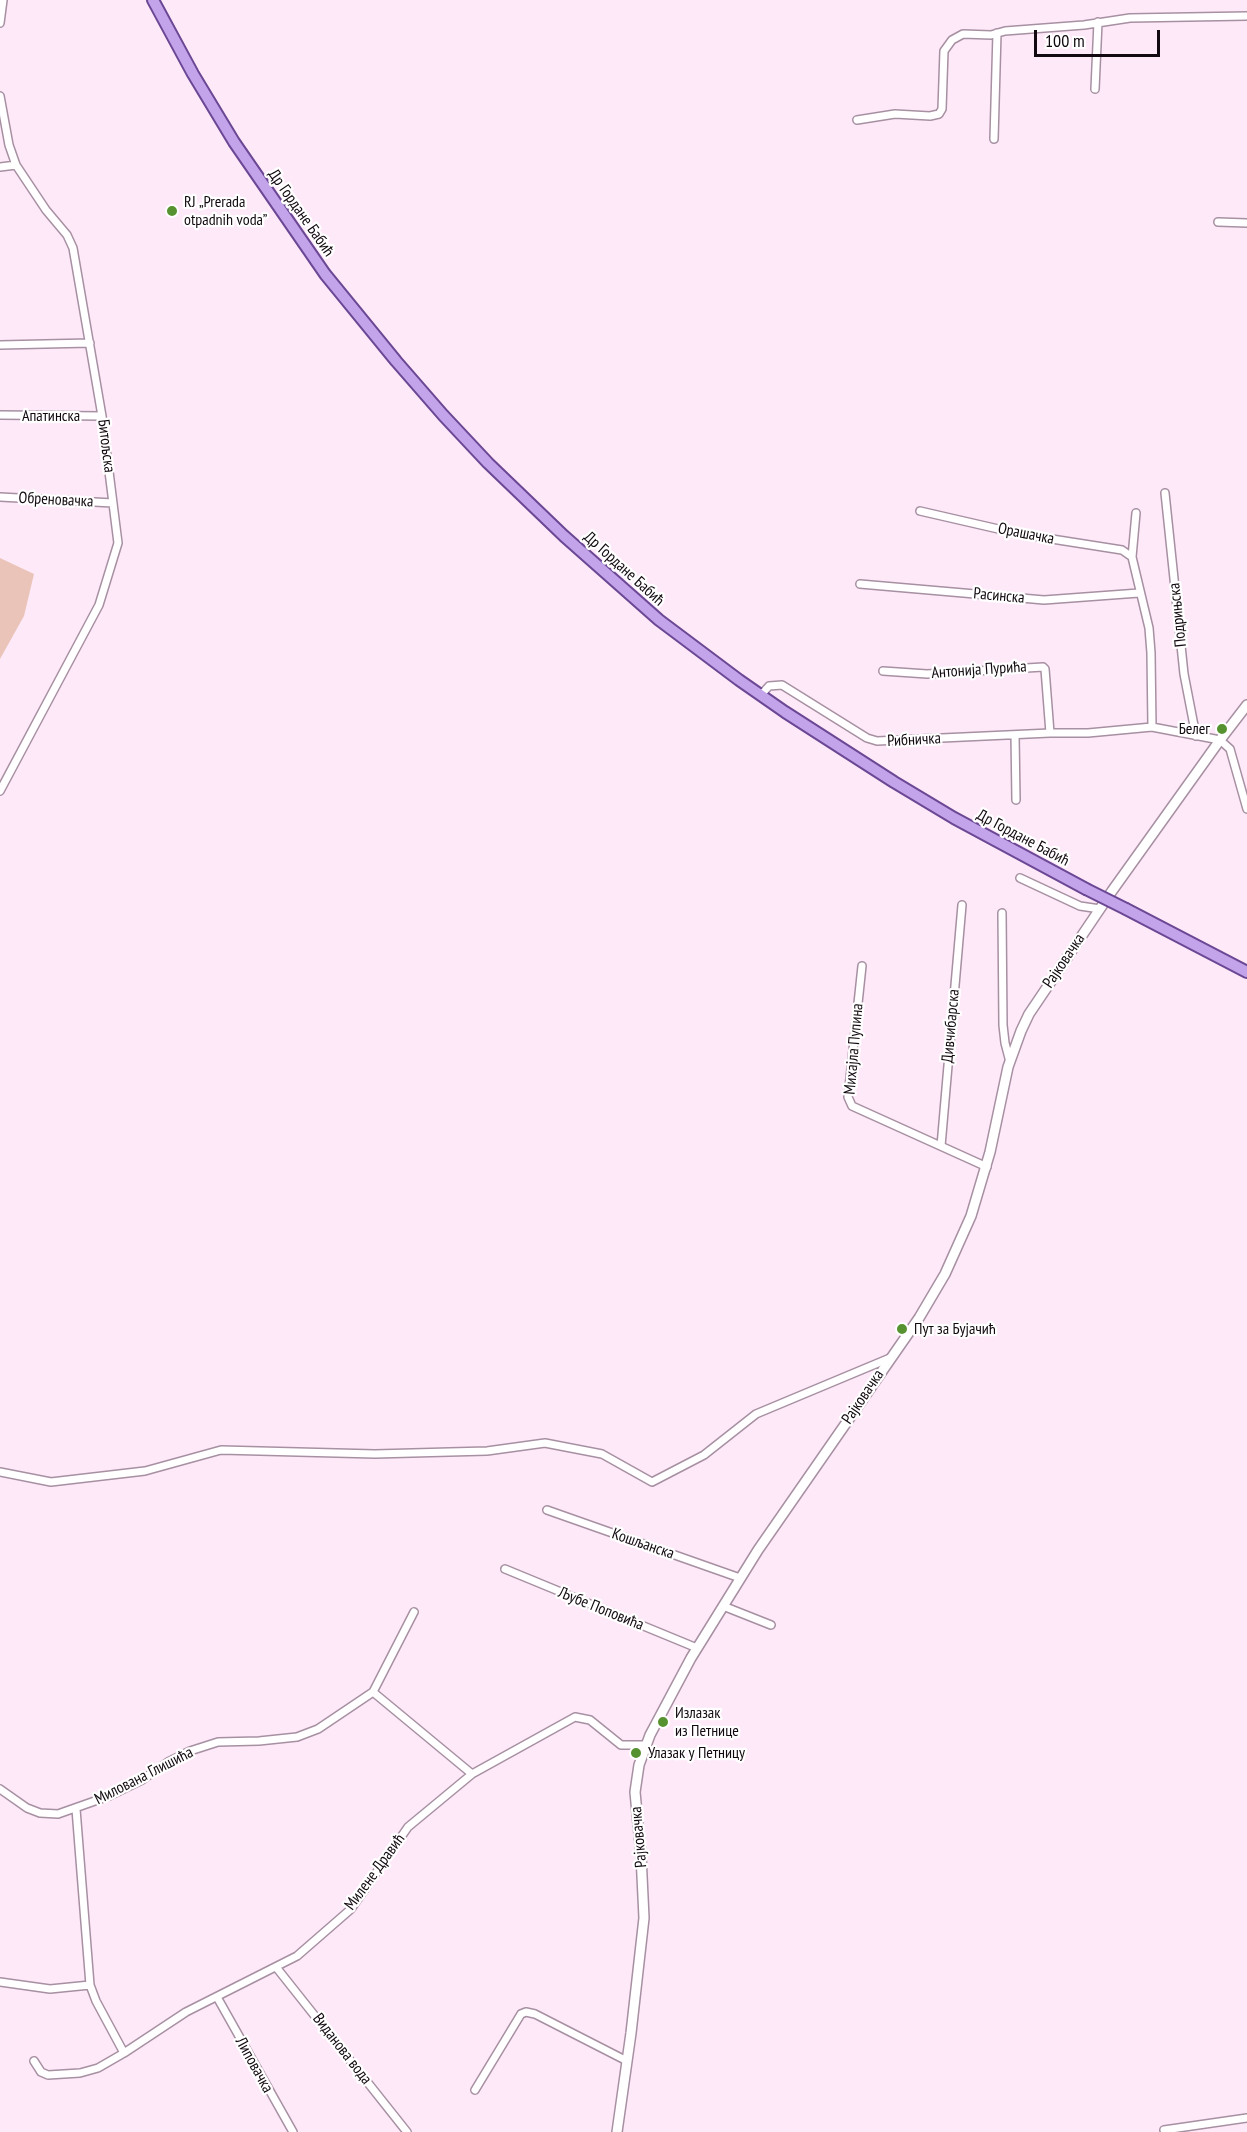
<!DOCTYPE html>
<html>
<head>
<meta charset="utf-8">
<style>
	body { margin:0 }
	#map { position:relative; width:1247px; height:2132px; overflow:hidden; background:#fee9f9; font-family:"PT Sans Narrow",sans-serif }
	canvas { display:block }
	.scale { position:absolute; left:1034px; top:30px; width:126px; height:27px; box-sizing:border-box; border:3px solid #11090f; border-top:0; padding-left:8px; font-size:18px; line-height:21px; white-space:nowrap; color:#11090f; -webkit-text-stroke:4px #fff; paint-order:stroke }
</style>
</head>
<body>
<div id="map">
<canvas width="1247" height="2132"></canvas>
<div class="scale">100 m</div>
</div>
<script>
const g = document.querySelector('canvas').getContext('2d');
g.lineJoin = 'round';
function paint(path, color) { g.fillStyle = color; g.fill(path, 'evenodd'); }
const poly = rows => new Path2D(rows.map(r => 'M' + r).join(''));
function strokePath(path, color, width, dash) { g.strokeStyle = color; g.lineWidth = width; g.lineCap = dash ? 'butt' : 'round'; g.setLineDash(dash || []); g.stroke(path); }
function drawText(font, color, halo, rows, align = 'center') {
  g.font = font + ' "PT Sans Narrow",sans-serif'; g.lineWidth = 4.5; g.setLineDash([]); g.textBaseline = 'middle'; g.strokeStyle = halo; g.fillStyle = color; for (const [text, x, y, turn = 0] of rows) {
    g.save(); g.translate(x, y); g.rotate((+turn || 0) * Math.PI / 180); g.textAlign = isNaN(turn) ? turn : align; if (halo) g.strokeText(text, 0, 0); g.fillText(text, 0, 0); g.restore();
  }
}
paint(poly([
	[0,558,34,574,24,616,0,659]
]), '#eac4b8');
const street = poly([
	[0,23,3,0],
	[1095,89,1098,22],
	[0,96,9,145,16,165,46,210,67,235,73,248,102,416,118,543,99,605,0,791],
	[857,120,895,114,930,116,939,114,942,109,944,51,952,40,963,34,991,35,1005,31,1084,25,1130,18,1247,16],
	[994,139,997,33],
	[0,167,16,165],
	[1218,222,1247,223],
	[0,345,90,343],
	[0,415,102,416],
	[1165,493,1184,674,1196,736],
	[0,497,113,503],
	[920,511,1020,534,1122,550,1132,557],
	[1136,513,1132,557,1149,628,1151,653,1152,727],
	[860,584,1044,600,1139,593],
	[883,671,927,674,1043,667,1045,669,1050,733],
	[761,695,769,686,782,685,867,738,877,741,1050,733,1088,733,1152,727,1220,740,1230,749,1247,809],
	[1015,735,1016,800],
	[1020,878,1080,906,1100,909],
	[1002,913,1003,1025,1005,1043,1010,1062],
	[862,966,848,1097,852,1106,987,1167],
	[941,1146,962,905],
	[0,1472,51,1482,145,1471,221,1450,375,1454,487,1451,545,1443,602,1454,652,1482,704,1455,756,1414,890,1358],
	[547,1510,740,1578],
	[505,1569,697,1648],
	[723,1606,771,1625],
	[373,1692,472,1774],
	[0,1789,27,1808,40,1813,58,1814,109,1796,142,1780,168,1762,190,1751,218,1742,259,1741,297,1737,318,1729,373,1692,414,1612],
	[76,1809,90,1985,96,2001,124,2053,186,2012,297,1956,351,1909,408,1827,472,1774,575,1717,590,1720,621,1745,646,1745],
	[276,1967,407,2132],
	[0,1982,50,1989,90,1985],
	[217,1997,293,2132],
	[34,2061,41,2072,48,2075,80,2073,98,2068,124,2053],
	[475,2090,521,2014,526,2012,535,2014,627,2061],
	[1164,2130,1247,2118]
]);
const secondary = poly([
	[617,2132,631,2033,644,1918,641,1855,635,1792,639,1765,650,1735,691,1658,758,1550,919,1318,945,1274,971,1216,990,1152,1008,1067,1021,1031,1029,1014,1112,891,1220,740,1247,705]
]);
const primary = poly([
	[153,0,193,74,234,142,325,274,396,361,443,415,488,463,564,536,659,620,739,680,785,712,894,782,954,818,1086,889],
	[1126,909,1247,972]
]);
strokePath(street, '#a790a2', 10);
strokePath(secondary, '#a790a2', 12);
strokePath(primary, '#6b4794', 14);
strokePath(street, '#fff', 7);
strokePath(secondary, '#fff', 9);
strokePath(primary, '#c3a4ea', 10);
const primaryBridge = poly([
	[1086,889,1126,909]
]);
strokePath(primaryBridge, '#6b4794', 14, []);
strokePath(primaryBridge, '#c3a4ea', 10);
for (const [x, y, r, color] of [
	[172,211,6,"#579231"],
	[1222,729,6,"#579231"],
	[902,1329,6,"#579231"],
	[663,1722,6,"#579231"],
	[636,1753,6,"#579231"]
]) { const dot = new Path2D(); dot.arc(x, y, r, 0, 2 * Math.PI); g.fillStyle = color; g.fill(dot); strokePath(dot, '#fff', 2); }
drawText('16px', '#11090f', '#fff', [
	["RJ „Prerada",184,202],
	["otpadnih voda”",184,220],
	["Белег",1210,729,"right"],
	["Пут за Бујачић",914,1329],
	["Излазак",675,1713],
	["из Петнице",675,1731],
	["Улазак у Петницу",648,1753]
], 'left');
drawText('16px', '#11090f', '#fff', [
	["Др Гордане Бабић",301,213,55],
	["Апатинска",51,416],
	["Битољска",106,446,83],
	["Обреновачка",56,500,3],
	["Орашачка",1026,534,11],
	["Др Гордане Бабић",624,569,42],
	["Расинска",999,596,5],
	["Подрињска",1178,615,-96],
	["Антонија Пурића",979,670,-4],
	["Рибничка",914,740,-3],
	["Др Гордане Бабић",1023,838,28],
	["Рајковачка",1064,961,-56],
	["Дивчибарска",951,1026,-85],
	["Михајла Пупина",854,1049,-85],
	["Рајковачка",863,1397,-56],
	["Кошљанска",643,1544,19],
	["Љубе Поповића",601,1609,22],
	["Милована Глишића",144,1776,-27],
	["Рајковачка",639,1837,-95],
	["Милене Дравић",375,1872,-54],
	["Виданова вода",342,2049,52],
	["Липовачка",254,2065,61]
]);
</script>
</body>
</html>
